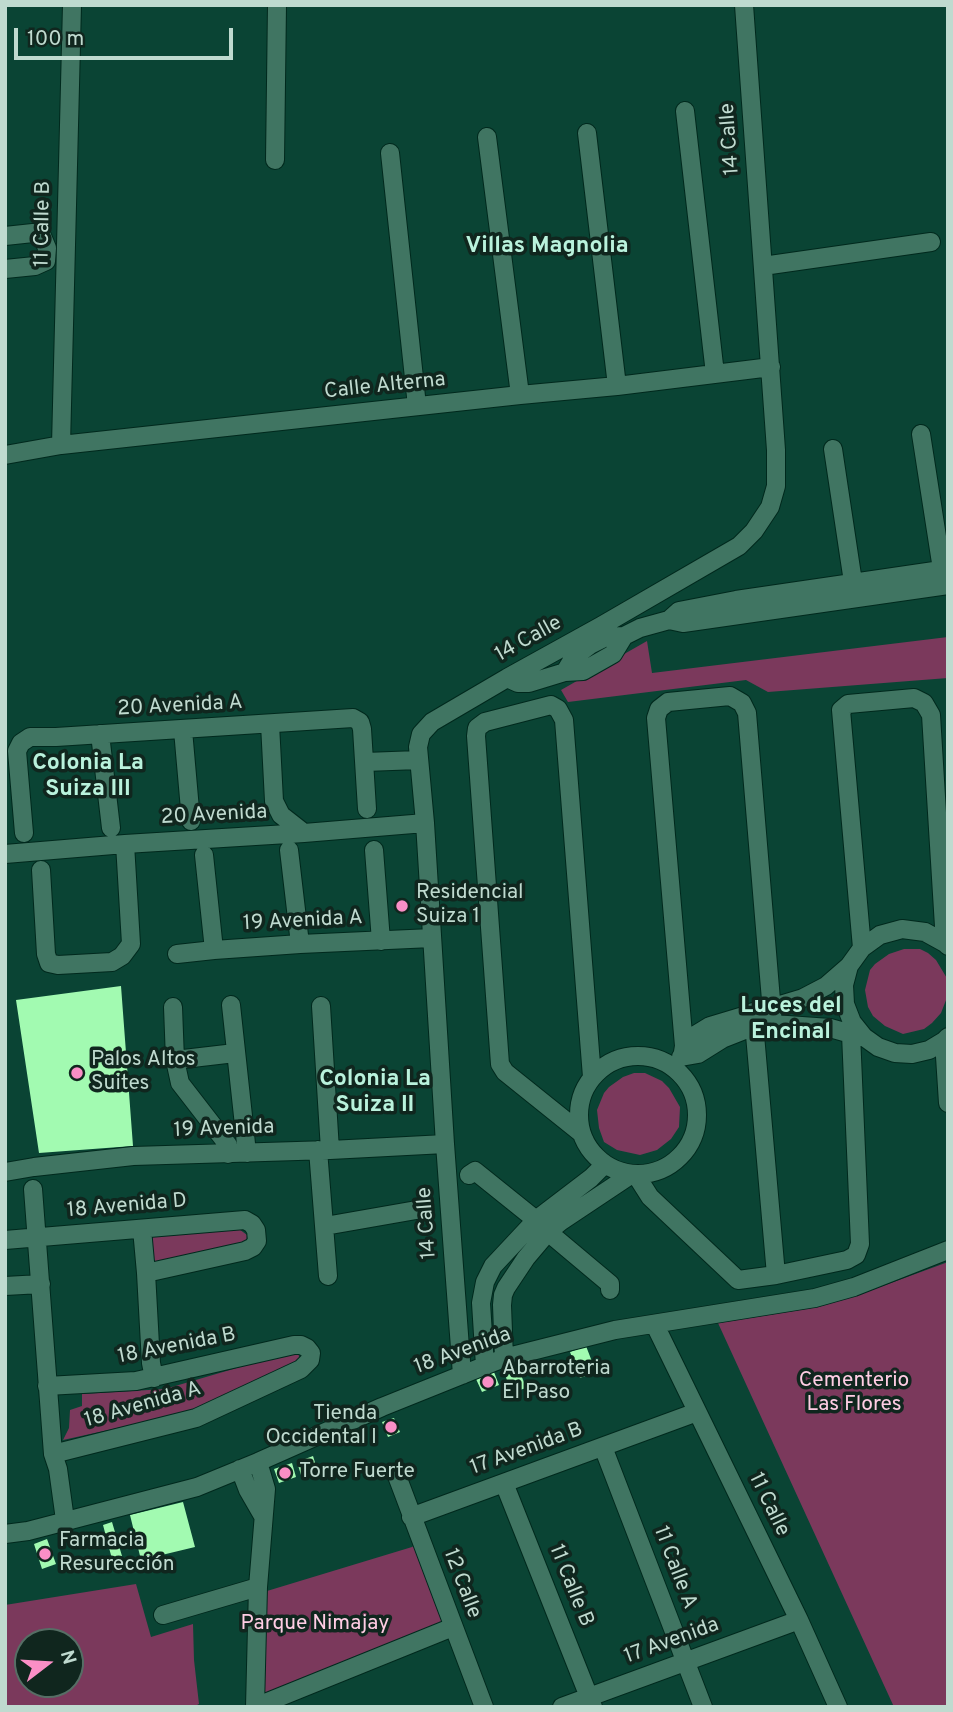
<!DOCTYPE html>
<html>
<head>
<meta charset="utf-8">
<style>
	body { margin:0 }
	#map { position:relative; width:953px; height:1712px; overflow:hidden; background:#0a4434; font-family:Overpass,sans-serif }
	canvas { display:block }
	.frame { position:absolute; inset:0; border:7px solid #bfdacf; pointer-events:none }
	.north { position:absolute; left:14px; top:1628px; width:70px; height:70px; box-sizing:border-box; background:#10261e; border:2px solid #566e65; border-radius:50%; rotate:73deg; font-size:19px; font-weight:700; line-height:28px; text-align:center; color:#bfdacf }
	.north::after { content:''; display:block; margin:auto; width:24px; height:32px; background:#fa8fc6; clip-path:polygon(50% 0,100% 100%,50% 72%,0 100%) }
	.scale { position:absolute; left:14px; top:28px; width:219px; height:32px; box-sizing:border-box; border:4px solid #bfdacf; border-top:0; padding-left:9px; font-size:21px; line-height:24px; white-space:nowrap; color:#bfdacf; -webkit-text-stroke:5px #10261e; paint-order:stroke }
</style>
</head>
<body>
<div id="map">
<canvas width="953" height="1712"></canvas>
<div class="frame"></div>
<div class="north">N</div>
<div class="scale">100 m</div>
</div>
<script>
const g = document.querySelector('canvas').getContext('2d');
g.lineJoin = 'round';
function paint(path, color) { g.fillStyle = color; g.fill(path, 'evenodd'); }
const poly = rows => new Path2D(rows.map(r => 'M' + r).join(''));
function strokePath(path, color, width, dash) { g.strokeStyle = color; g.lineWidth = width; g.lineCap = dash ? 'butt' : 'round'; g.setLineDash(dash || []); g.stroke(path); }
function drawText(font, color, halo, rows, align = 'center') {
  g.font = font + ' Overpass,sans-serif'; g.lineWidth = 7; g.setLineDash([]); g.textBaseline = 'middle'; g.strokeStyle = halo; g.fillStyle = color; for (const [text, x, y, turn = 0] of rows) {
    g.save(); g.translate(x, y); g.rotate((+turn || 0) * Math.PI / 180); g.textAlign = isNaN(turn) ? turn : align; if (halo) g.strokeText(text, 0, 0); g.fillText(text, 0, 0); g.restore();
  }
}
paint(poly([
	[948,637,948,678,768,692,746,680,568,702,561,690,647,641,652,673],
	[904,949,920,949,928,953,936,960,948,980,948,995,941,1013,932,1023,924,1029,903,1034,885,1026,873,1016,868,1007,865,990,870,970,875,964,889,954],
	[634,1073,645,1073,662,1081,669,1088,680,1107,679,1127,671,1139,657,1150,640,1155,617,1150,604,1142,599,1128,597,1110,604,1093,609,1087,623,1077],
	[235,1226,247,1235,246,1242,153,1263,152,1237],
	[948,1262,948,1707,894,1707,718,1323,818,1307,858,1295],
	[298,1350,300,1364,190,1412,63,1440,69,1428,70,1410,82,1406,82,1394,165,1389],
	[416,1544,445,1622,263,1697,267,1591,412,1547],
	[136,1584,151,1637,193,1624,194,1660,199,1704,193,1707,5,1707,5,1605],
	[28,1642,70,1642,70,1684,28,1684]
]), '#7b395c');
paint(poly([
	[121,986,133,1146,39,1153,16,1000],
	[586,1346,596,1372,580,1378,570,1352],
	[517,1364,526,1388,511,1393,503,1368],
	[494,1372,499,1385,482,1392,476,1379],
	[394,1418,400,1432,388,1437,382,1422],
	[313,1456,317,1469,301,1475,297,1462],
	[292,1463,296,1477,279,1483,274,1469],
	[183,1502,195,1547,141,1560,130,1515],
	[112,1522,122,1556,112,1559,103,1525],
	[47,1539,56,1564,42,1569,34,1544]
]), '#a2fab1');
const minor = poly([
	[685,111,715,374],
	[587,133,617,386],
	[487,137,520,395],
	[390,153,417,406],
	[275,160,277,5],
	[5,236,33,233,42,236,47,248,46,261,35,266,5,269],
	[763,266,931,242],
	[921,434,944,582],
	[61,445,72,5],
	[833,449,853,582],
	[5,455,61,445,520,395,617,386,771,367],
	[669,620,683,623,948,585],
	[565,672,574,657,590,645,606,637,624,636,640,628,669,620,679,611,736,600,948,569],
	[507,678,518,683,529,683,565,672,583,671,613,654,624,636],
	[270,724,274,801,281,815,304,833],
	[183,730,191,821],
	[100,734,111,828],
	[365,762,419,760],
	[24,833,17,751,21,743,30,737,56,737,353,718,360,722,362,729,367,809],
	[289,850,300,944],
	[374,850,381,941],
	[5,854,125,844,304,833,425,823],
	[204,855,214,950],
	[41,870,46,954,49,963,58,965,112,962,122,956,131,944,125,844],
	[948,946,945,943,925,932,902,929,880,935,862,948,849,966,844,985,845,1004,852,1022,864,1037,878,1047,895,1053,912,1054,929,1050,944,1041,948,1037],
	[862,948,841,710,848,704,914,698,924,703,931,715,945,943],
	[177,954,214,950,300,944,432,938],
	[231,1005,247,1153],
	[321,1006,330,1150],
	[173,1007,175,1060,180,1083,228,1145,228,1154],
	[753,1012,776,1275],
	[944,1041,948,1103],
	[684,1046,656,718,659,709,668,702,730,696,742,703,747,713,773,1024],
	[683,1052,684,1046,692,1037,710,1026,803,998,826,986,849,966],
	'579 1115a59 59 0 1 1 118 0a59 59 0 1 1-118 0Z',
	[681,1057,698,1054,722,1039,755,1026,773,1024,830,1028,862,1037],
	[175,1060,235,1053],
	[581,1133,505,1072,500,1064,476,736,477,728,485,722,551,705,558,709,564,720,592,1077],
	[318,1150,328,1276],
	[5,1172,34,1167,133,1156,330,1150,445,1144],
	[469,1175,475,1171,536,1220,548,1232,610,1284,610,1290],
	[636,1175,650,1197,738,1280,776,1275,847,1260,856,1255,860,1244,851,1034],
	[33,1189,53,1454,58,1469,65,1520],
	[325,1226,422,1209],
	[142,1229,146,1273,151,1363,154,1378],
	[5,1240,245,1220,252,1224,256,1230,257,1241,253,1247,245,1251,146,1273],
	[5,1286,41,1284],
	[655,1325,799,1620,838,1707],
	[504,1358,502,1305,503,1295,506,1288,526,1258,548,1232,560,1222,632,1174],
	[485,1366,481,1303,485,1282,493,1266,536,1220,591,1178,604,1165],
	[462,1375,445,1144,425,823,418,747,421,734,432,722,507,678,601,626,739,546,754,531,770,507,776,486,776,450,744,5],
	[47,1386,136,1381,294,1345,301,1345,307,1348,311,1353,310,1360,301,1369,196,1418,53,1454],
	[603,1447,703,1707],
	[240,1469,248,1490,263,1516],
	[397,1476,484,1707],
	[504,1483,593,1707],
	[411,1517,697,1412],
	[5,1534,28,1531,197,1487,258,1462,382,1407,504,1358,615,1330,815,1298,854,1287,948,1250],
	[163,1615,258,1587],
	[255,1707,258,1587,266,1489,258,1462],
	[255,1707,453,1627],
	[562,1707,799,1620]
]);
strokePath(minor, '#00291d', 20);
strokePath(minor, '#407562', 18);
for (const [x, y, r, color] of [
	[402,906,7,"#fa8fc6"],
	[77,1073,7,"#fa8fc6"],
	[488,1382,7,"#fa8fc6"],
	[391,1427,7,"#fa8fc6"],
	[285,1473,7,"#fa8fc6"],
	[45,1554,7,"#fa8fc6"]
]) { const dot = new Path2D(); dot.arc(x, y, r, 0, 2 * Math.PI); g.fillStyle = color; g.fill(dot); strokePath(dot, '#10261e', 2.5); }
drawText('21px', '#bfdacf', '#10261e', [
	["14 Calle",731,139,-94],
	["11 Calle B",44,224,-89],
	["Calle Alterna",385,387,-6],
	["14 Calle",529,640,-29],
	["20 Avenida A",180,707,-3],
	["20 Avenida",214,816,-3],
	["19 Avenida A",303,922,-3],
	["19 Avenida",224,1130,-2],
	["18 Avenida D",127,1207,-5],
	["14 Calle",428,1223,-94],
	["18 Avenida B",177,1347,-11],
	["18 Avenida",463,1352,-20],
	["18 Avenida A",143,1406,-16],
	["17 Avenida B",527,1450,-20],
	["11 Calle",768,1505,64],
	["11 Calle A",674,1568,69],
	["12 Calle",461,1584,69],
	["11 Calle B",570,1586,68],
	["17 Avenida",672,1642,-20]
]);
drawText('21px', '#bfdacf', '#10261e', [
	["Residencial",416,894],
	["Suiza 1",416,918],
	["Palos Altos",91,1061],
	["Suites",91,1085],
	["Abarroteria",502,1370],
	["El Paso",502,1394],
	["Tienda",377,1415,"right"],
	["Occidental I",377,1439,"right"],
	["Torre Fuerte",299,1473],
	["Farmacia",59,1542],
	["Resurección",59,1566]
], 'left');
drawText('21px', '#ffcde4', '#10261e', [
	["Cementerio",854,1382],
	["Las Flores",854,1406],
	["Parque Nimajay",315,1625]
]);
drawText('bold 23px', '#b9f2dc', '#10261e', [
	["Villas Magnolia",547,247],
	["Colonia La",88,764],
	["Suiza III",88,790],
	["Luces del",791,1007],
	["Encinal",791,1033],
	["Colonia La",375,1080],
	["Suiza II",375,1106]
]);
</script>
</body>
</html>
